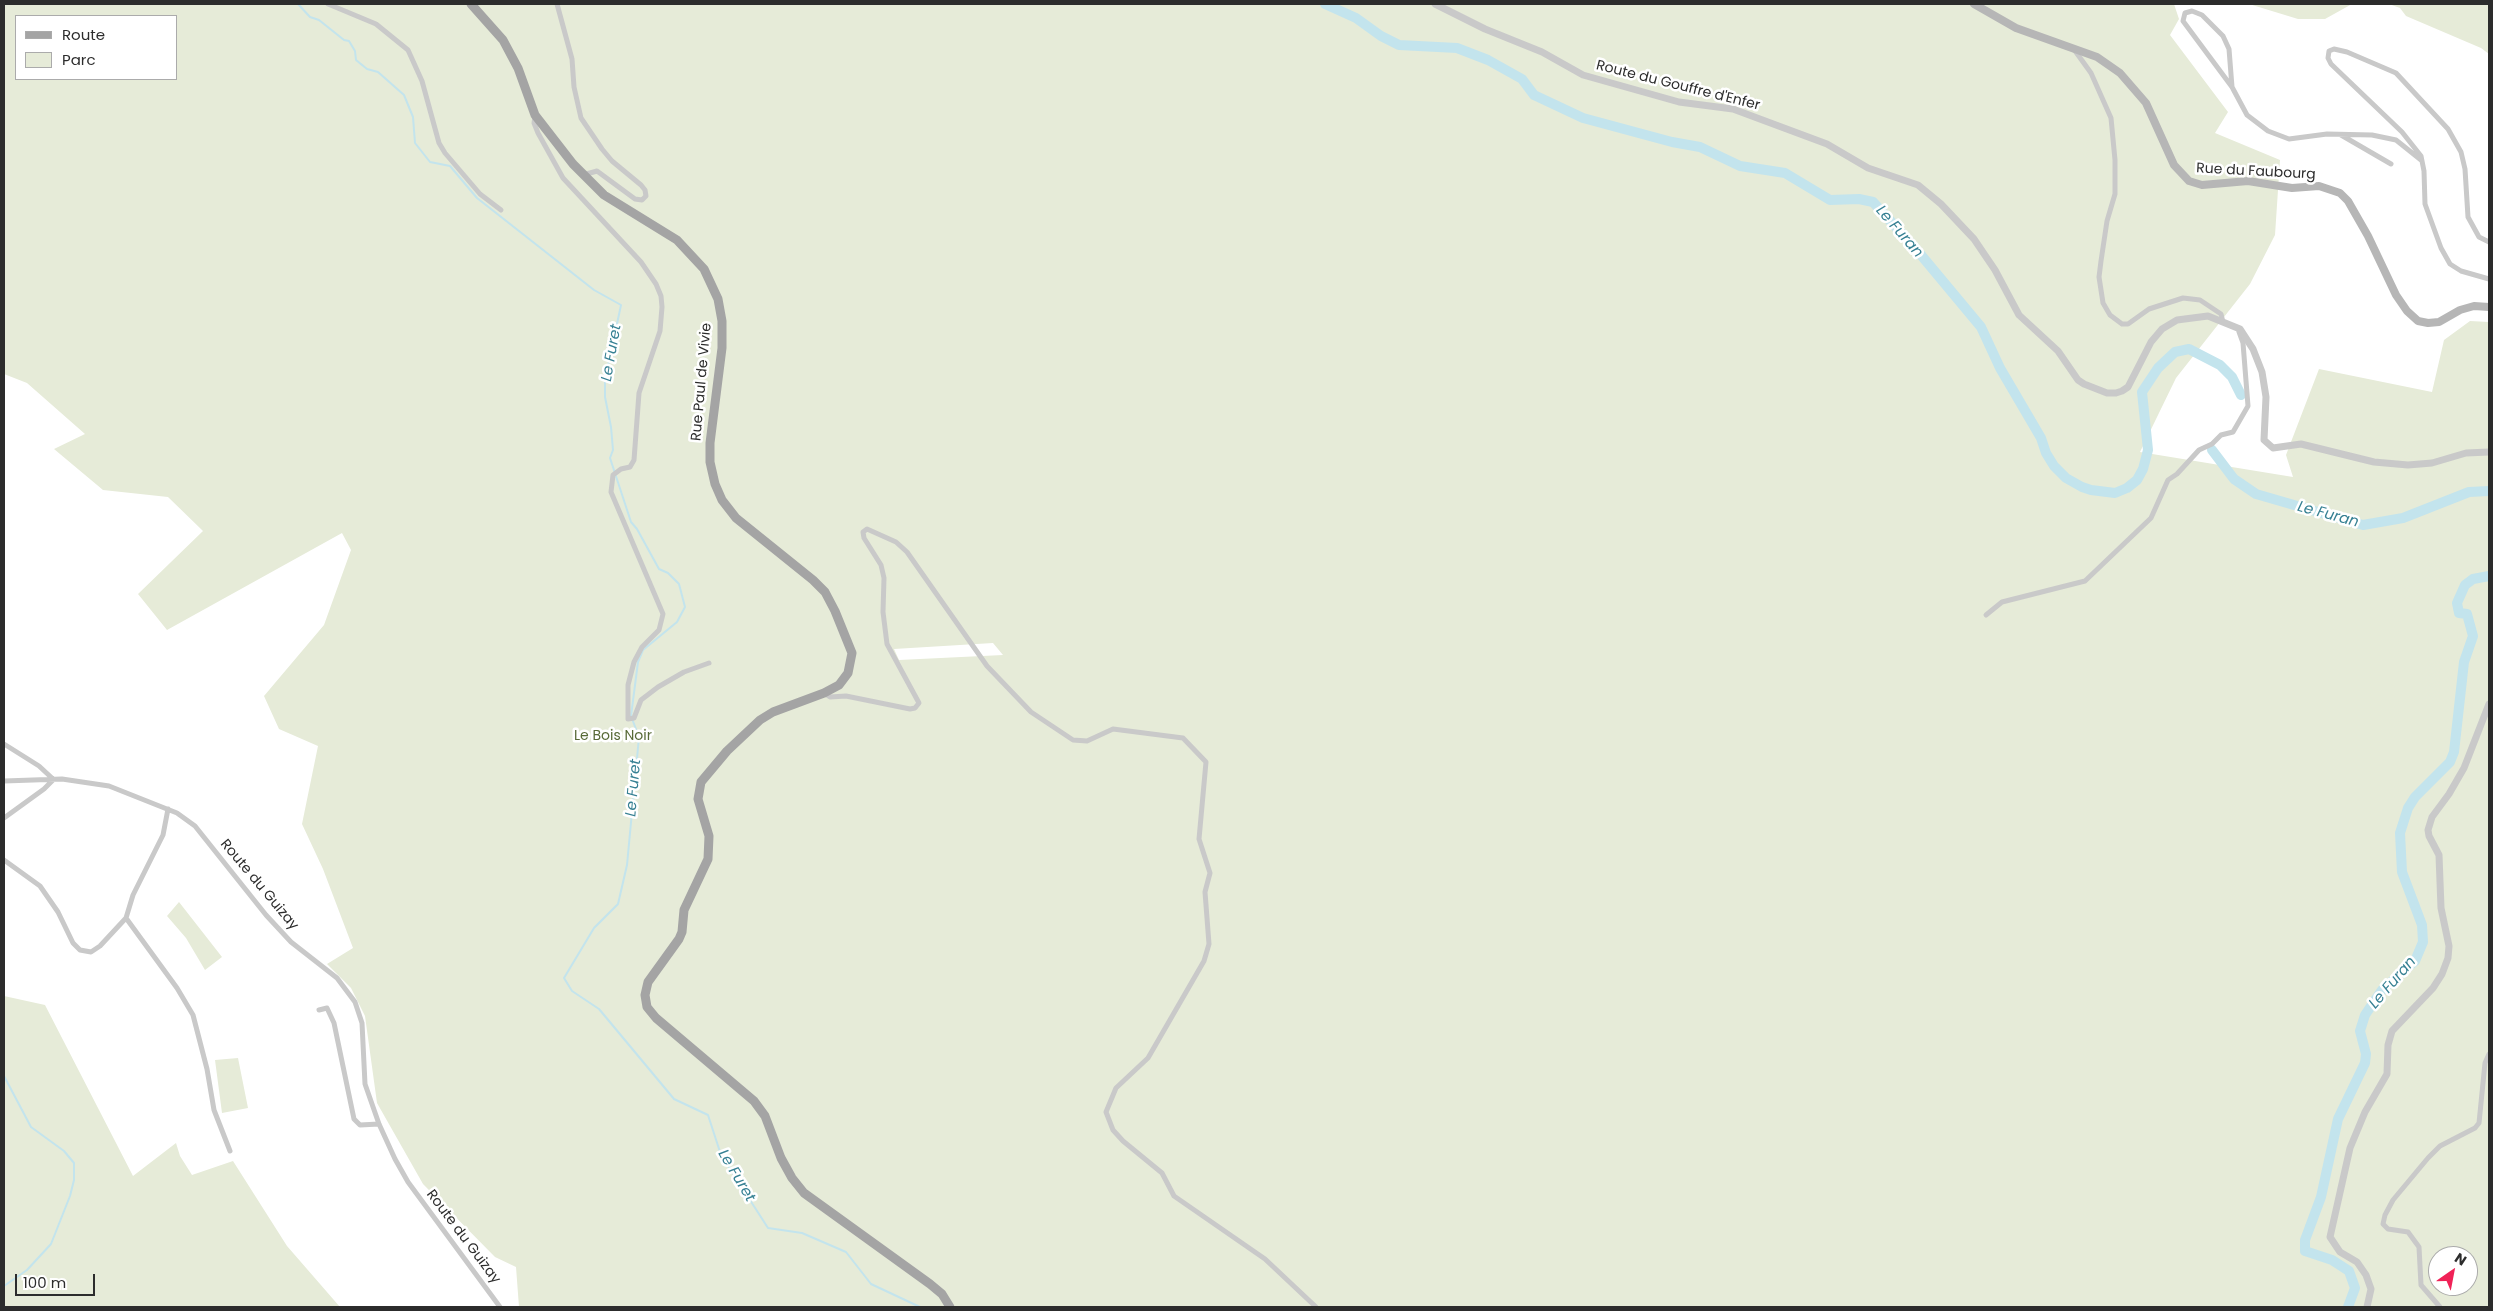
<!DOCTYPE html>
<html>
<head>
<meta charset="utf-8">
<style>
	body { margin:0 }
	#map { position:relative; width:2493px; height:1311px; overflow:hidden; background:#fff; font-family:Poppins,sans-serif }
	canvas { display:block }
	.frame { position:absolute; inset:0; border:5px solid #2c2c2c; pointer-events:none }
	.legend { position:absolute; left:15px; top:15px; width:162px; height:65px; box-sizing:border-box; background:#fff; border:1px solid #ababab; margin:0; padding:6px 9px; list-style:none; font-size:15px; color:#2c2c2c }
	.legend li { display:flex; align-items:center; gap:10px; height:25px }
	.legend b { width:25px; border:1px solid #ababab }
	.north { position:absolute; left:2428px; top:1246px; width:50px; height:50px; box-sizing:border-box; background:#fff; border:1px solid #ababab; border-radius:50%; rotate:33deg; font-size:14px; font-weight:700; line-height:20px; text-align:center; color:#2c2c2c }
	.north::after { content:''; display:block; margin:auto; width:18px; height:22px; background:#f02257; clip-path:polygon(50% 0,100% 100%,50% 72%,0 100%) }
	.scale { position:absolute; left:15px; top:1274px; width:80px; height:22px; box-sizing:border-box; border:2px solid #2c2c2c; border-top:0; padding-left:6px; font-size:15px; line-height:18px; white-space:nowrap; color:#2c2c2c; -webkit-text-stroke:4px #fff; paint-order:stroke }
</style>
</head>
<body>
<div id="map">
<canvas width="2493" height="1311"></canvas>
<div class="frame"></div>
<ul class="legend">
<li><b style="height:6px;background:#a4a4a4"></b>Route</li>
<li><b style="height:14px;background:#e6ebd8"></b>Parc</li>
</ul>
<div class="north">N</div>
<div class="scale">100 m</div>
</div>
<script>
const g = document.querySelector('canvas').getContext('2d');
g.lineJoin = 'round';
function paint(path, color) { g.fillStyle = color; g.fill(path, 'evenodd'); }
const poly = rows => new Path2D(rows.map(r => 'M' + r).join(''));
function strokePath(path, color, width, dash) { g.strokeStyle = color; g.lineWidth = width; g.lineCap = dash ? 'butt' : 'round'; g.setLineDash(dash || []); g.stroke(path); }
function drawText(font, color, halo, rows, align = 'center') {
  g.font = font + ' Poppins,sans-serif'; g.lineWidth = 5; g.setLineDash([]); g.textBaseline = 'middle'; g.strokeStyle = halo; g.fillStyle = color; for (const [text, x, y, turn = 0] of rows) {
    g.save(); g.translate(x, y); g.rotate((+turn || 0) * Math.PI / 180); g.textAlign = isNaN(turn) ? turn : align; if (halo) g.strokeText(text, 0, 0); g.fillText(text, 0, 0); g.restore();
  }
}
paint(poly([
	[4,4,2174,4,2179,19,2170,35,2228,112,2215,133,2280,160,2275,235,2250,284,2176,378,2140,452,2293,477,2286,455,2319,369,2432,392,2444,340,2470,321,2489,322,2489,1307,519,1307,516,1267,495,1257,423,1184,377,1103,365,1016,351,988,327,964,353,948,323,869,302,824,318,746,279,729,264,696,324,625,351,550,342,533,167,630,138,594,203,531,168,497,103,490,54,449,85,434,27,383,4,374],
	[16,16,176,16,176,79,16,79],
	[993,643,1003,655,899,660,894,649],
	[2438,1256,2468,1256,2468,1286,2438,1286],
	[2249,4,2352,4,2325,19,2298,19],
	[2389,4,2489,4,2489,54,2481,48,2406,16,2400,8],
	[179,902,222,957,205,970,186,938,167,916],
	[4,996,45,1005,133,1176,176,1143,180,1156,192,1175,233,1161,287,1246,340,1307,4,1307],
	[238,1058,248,1108,222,1113,215,1060]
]), '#e6ebd8');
strokePath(poly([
	[298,4,310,17,319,20,344,40,349,41,355,51,356,60,367,69,378,72,404,95,413,117,415,143,430,162,450,166,477,198,594,290,621,305,605,380,605,397,611,427,613,450,610,458,631,522,637,529,659,569,668,573,679,584,685,607,677,622,643,650,638,662,631,716,639,737,627,865,618,904,594,928,564,978,572,991,599,1009,674,1099,708,1115,721,1155,768,1228,802,1233,846,1252,871,1284,920,1307],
	[4,1076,31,1127,64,1151,74,1163,74,1180,70,1196,51,1244,27,1270,4,1286]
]), '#c3e4ed', 2);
strokePath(poly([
	[1325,4,1356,18,1381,36,1399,45,1457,48,1488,60,1522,79,1534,95,1583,118,1672,142,1700,147,1740,166,1785,173,1830,200,1859,199,1873,202,1916,249,1981,327,2000,368,2041,438,2046,453,2054,466,2066,478,2082,487,2091,490,2115,493,2127,488,2137,480,2143,469,2148,450,2142,392,2158,368,2175,352,2189,349,2220,365,2232,377,2241,395],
	[2212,450,2234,479,2256,494,2363,525,2403,518,2469,492,2489,491],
	[2348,1307,2355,1288,2349,1271,2332,1260,2305,1251,2305,1240,2321,1197,2338,1119,2365,1063,2366,1054,2360,1031,2365,1015,2382,990,2415,961,2423,942,2422,925,2402,872,2400,833,2408,808,2415,797,2450,762,2454,752,2464,662,2473,636,2467,614,2459,613,2457,603,2465,585,2473,579,2489,576]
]), '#c3e4ed', 10);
strokePath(poly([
	[328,4,376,24,408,50,422,81,439,143,445,153,480,194,501,210],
	[557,4,572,59,574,87,581,118,602,149,612,161,641,185,645,190,646,196,642,200,635,199,597,171,583,175],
	[2073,48,2091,73,2111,118,2115,160,2115,194,2107,221,2101,261,2099,277,2103,303,2110,315,2122,324,2128,324,2149,309,2183,298,2200,300,2221,314,2223,322],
	[2232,87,2229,49,2223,36,2202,15,2192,11,2185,13,2183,21,2232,87,2247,115,2268,131,2289,139,2327,134,2372,135,2396,140,2421,160],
	[535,116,534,123,538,133,563,178,641,262,656,284,661,296,662,307,660,331,639,393,634,460,630,467,621,469,613,475,611,492,663,614,659,630,642,647,634,662,628,685,628,719,634,718,641,700,658,687,684,672,709,663],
	[2341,135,2391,164],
	[2489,242,2479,237,2468,217,2465,169,2461,152,2448,129,2396,73,2347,52,2334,49,2329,51,2328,58,2331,64,2402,132,2421,156,2424,171,2425,204,2441,248,2450,264,2461,271,2489,279],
	[1986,615,2002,602,2085,581,2151,518,2168,480,2177,474,2199,450,2212,444,2221,435,2233,432,2248,406,2243,343,2239,332],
	[824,693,830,697,846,696,910,709,915,708,919,703,887,644,883,612,884,578,881,565,864,538,863,532,867,529,896,542,907,552,987,666,1031,712,1073,740,1087,741,1113,729,1183,738,1206,762,1199,839,1210,873,1205,892,1209,944,1204,961,1148,1058,1116,1088,1106,1112,1113,1130,1123,1141,1162,1173,1174,1196,1265,1259,1316,1307],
	[4,744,39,766,53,779],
	[4,781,62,779,109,786,177,813,195,826,266,915,291,942,337,978,355,1002,362,1023,365,1084,379,1124,395,1159,408,1182,500,1307],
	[4,818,44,789,53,780],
	[4,860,40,886,58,912,73,943,80,950,91,952,100,946,126,918,133,895,163,835,168,809],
	[126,918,177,988,193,1015,207,1069,214,1110,230,1151],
	[319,1010,327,1008,334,1023,354,1119,360,1125,379,1124],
	[2440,1307,2421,1285,2419,1247,2408,1232,2388,1229,2383,1224,2385,1215,2393,1200,2428,1158,2440,1146,2475,1128,2479,1123,2485,1063,2489,1054]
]), '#c9c9c9', 5);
strokePath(poly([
	[1435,4,1485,29,1542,52,1583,75,1679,102,1733,109,1827,144,1868,168,1918,185,1941,204,1974,239,1995,270,2019,315,2058,351,2078,380,2084,384,2107,393,2116,393,2122,391,2128,387,2151,342,2162,329,2177,320,2208,316,2240,329,2253,349,2262,372,2266,397,2264,440,2273,448,2301,444,2374,462,2408,465,2432,463,2466,453,2489,452],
	[2367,1307,2371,1289,2366,1275,2357,1262,2340,1252,2330,1237,2350,1148,2365,1112,2387,1074,2388,1045,2392,1031,2433,988,2442,974,2448,958,2449,946,2441,908,2439,855,2429,836,2428,830,2432,817,2449,794,2464,768,2489,704]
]), '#c9c9c9', 7);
strokePath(poly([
	[1974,4,2016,28,2097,57,2120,73,2146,103,2174,165,2189,181,2202,185,2248,181,2292,188,2319,186,2340,193,2348,201,2368,236,2396,295,2407,311,2418,321,2428,323,2439,322,2460,310,2474,306,2489,307]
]), '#b6b6b6', 8);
strokePath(poly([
	[471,4,503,40,518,68,535,115,573,164,604,195,677,240,704,269,718,299,722,321,722,348,710,443,710,462,715,484,722,500,736,518,813,580,825,592,835,611,852,653,848,673,839,685,824,693,773,712,760,720,727,751,701,782,698,799,709,836,708,859,684,910,682,932,679,939,648,982,645,995,647,1007,656,1018,754,1101,765,1116,781,1158,792,1178,804,1193,930,1284,942,1294,950,1307]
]), '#a4a4a4', 9);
drawText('14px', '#2c2c2c', '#fff', [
	["Route du Gouffre d'Enfer",1678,86,14],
	["Rue du Faubourg",2256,172,3],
	["Rue Paul de Vivie",702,382,-85],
	["Route du Guizay",259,885,50],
	["Route du Guizay",463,1237,53]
]);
drawText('14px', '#586a37', '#fff', [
	["Le Bois Noir",613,736]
]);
drawText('italic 15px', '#368093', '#fff', [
	["Le Furan",1899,232,49],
	["Le Furet",612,353,-80],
	["Le Furan",2328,515,15],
	["Le Furet",634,788,-85],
	["Le Furan",2393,983,-49],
	["Le Furet",736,1176,59]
]);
</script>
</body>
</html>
